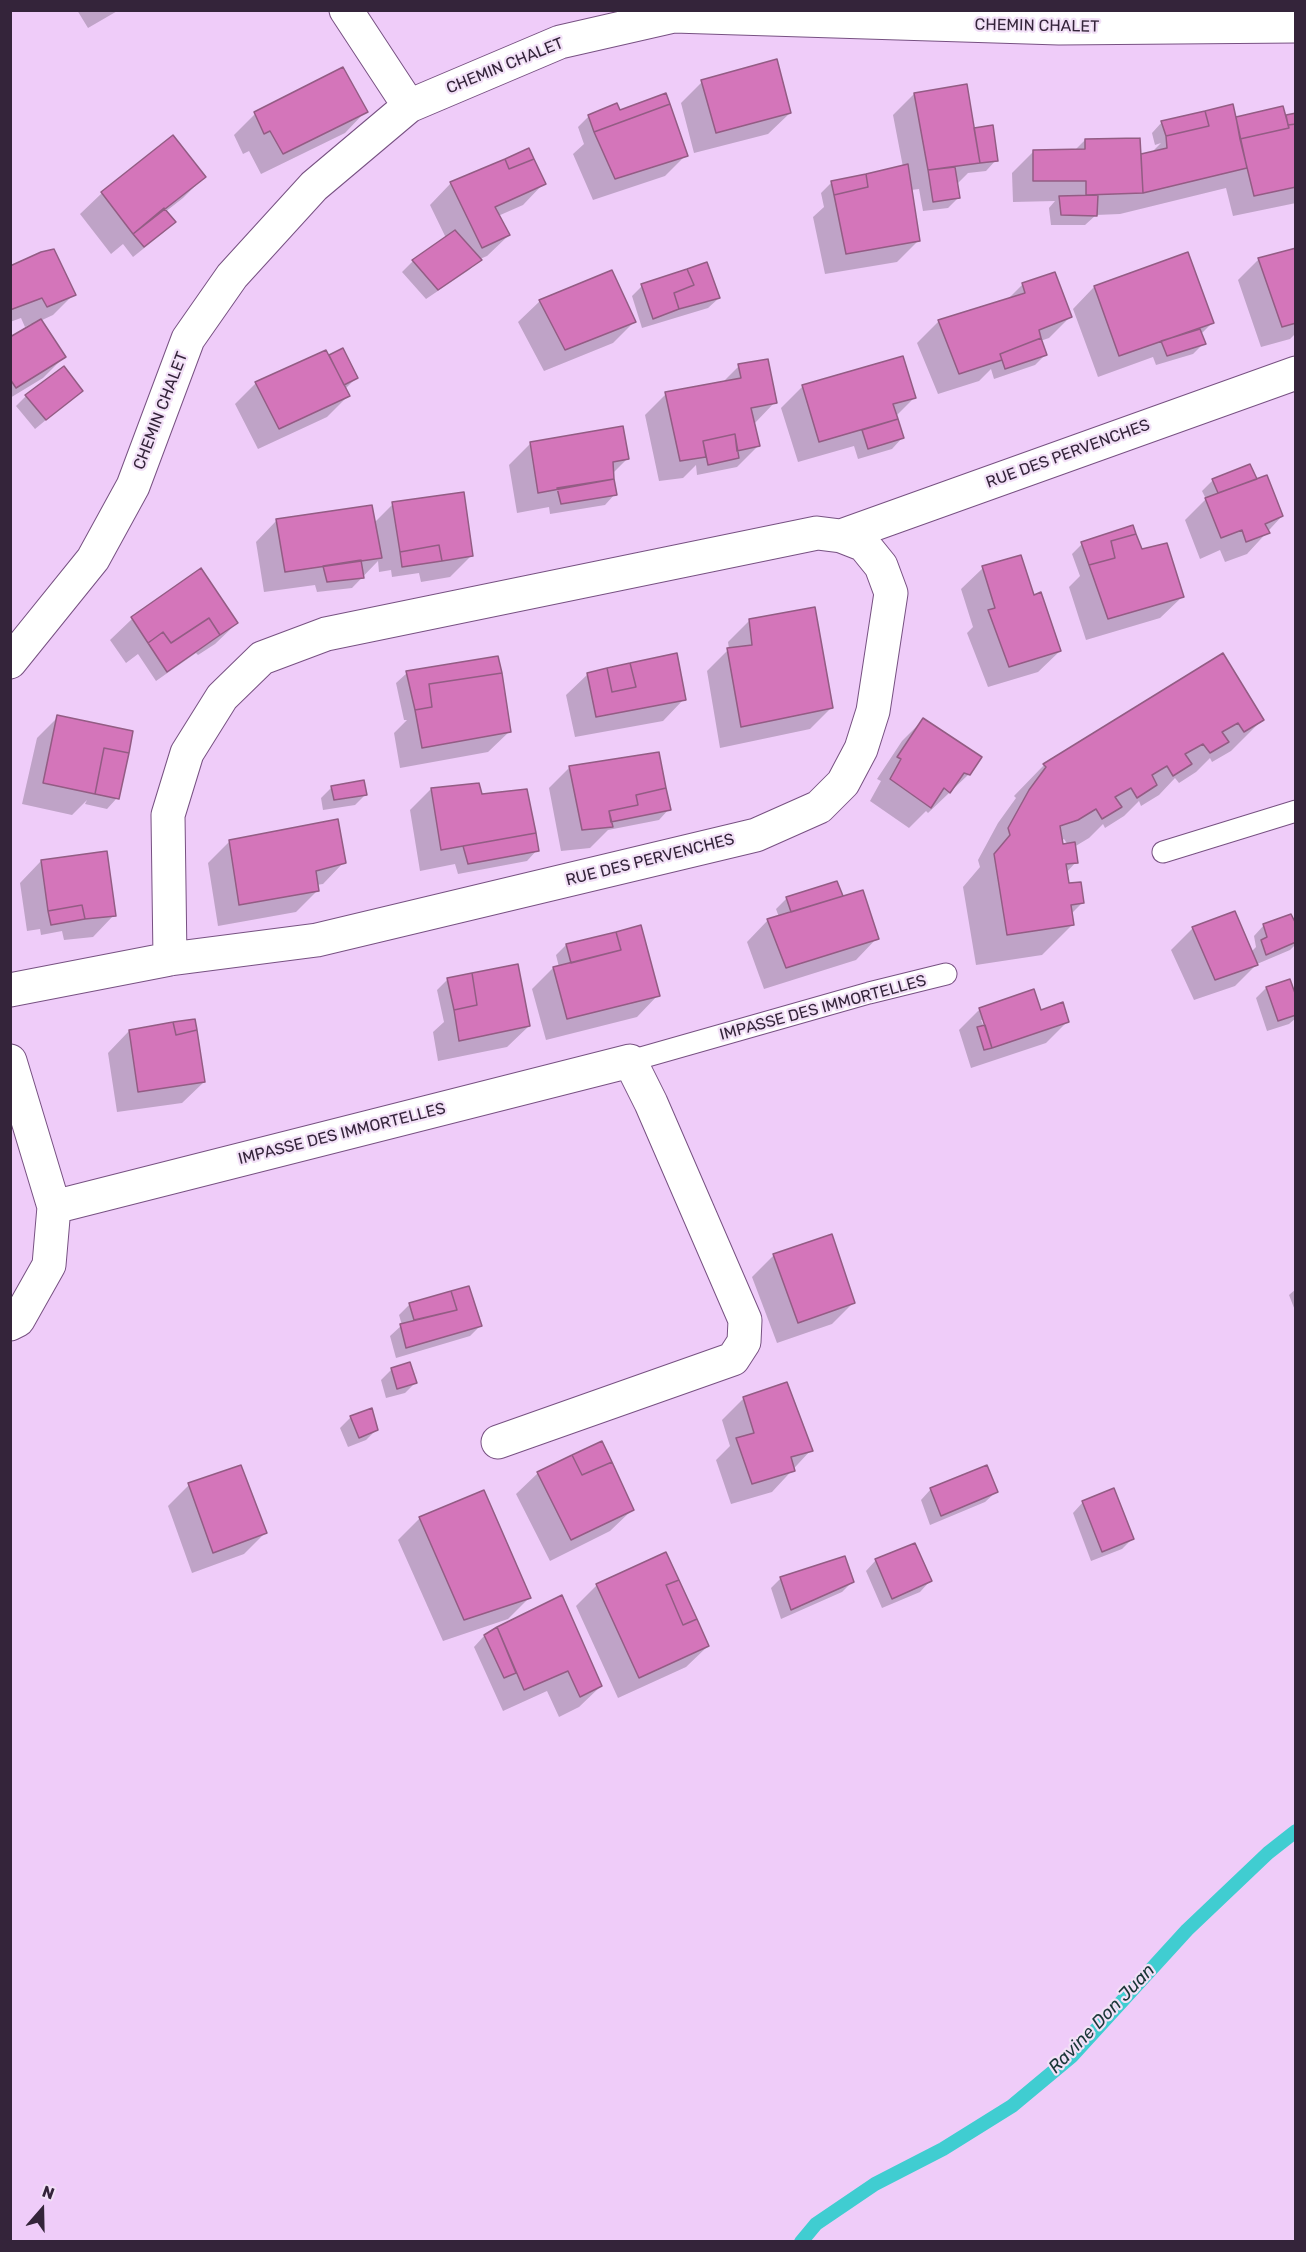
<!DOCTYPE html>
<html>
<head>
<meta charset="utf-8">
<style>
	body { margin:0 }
	#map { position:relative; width:1306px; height:2252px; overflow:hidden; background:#efccf9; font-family:Rubik,sans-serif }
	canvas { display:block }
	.frame { position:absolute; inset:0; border:12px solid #34243a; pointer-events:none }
	.north { position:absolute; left:12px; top:2180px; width:60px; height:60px; -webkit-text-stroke:4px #f2e0f7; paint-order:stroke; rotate:20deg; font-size:16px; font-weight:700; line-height:24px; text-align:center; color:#34243a }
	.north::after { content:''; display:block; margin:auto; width:21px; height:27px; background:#34243a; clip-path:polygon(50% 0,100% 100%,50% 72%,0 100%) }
</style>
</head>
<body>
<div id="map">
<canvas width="1306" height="2252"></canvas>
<div class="frame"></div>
<div class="north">N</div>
</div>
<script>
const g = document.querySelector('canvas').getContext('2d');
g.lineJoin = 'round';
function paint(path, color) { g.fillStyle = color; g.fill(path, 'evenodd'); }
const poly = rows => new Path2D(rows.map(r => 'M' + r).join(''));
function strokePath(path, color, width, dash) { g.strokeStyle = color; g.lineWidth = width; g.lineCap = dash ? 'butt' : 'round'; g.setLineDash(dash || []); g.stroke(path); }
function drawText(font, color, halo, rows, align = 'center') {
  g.font = font + ' Rubik,sans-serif'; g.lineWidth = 4.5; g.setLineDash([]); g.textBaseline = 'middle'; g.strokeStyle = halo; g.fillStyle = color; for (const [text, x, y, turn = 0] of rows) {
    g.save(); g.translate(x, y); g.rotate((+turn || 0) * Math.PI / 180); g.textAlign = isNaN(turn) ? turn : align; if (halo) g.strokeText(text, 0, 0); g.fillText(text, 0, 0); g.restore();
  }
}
paint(poly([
	[77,10,119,10,88,28],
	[702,82,790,113,768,134,694,153,681,103],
	[914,94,973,129,996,160,986,171,968,173,957,184,958,198,948,208,923,211,919,189,911,190,918,241,897,262,825,274,813,217,824,207,821,193,832,182,903,167,893,115],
	[366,111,345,133,261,174,249,151,243,154,234,135,255,114],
	[619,111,686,155,665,176,593,200,573,154,584,144,578,127,589,116],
	[1296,114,1296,203,1233,216,1226,188,1120,214,1096,215,1085,225,1051,225,1049,208,1055,201,1013,202,1012,173,1034,151,1074,151,1085,140,1140,156,1151,153,1161,143,1155,145,1152,133,1162,122,1235,120,1237,118,1285,117],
	[173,137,204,177,183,198,165,212,174,222,163,233,133,257,123,244,111,254,80,214,102,193],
	[451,183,544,183,523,205,498,216,509,235,487,256,480,259,469,270,426,299,402,272,413,261,446,238,430,205],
	[1296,250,1296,333,1290,339,1261,347,1238,280,1259,259],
	[10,268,74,294,53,315,40,321,64,357,43,378,10,398,10,339,32,326,31,324,25,327,21,318,10,322],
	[611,272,634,322,613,343,544,371,518,322,540,301],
	[1023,284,1070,317,1049,338,1040,341,1045,355,1035,365,994,379,991,369,979,381,938,394,917,343,938,322,1007,300],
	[642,286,719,298,708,308,642,328,632,296],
	[1094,287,1212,323,1200,335,1204,343,1193,354,1156,365,1153,357,1098,377,1073,309],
	[329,356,356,378,345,389,348,396,327,417,258,449,235,404,256,383],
	[739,366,775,402,754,424,758,446,737,467,697,475,696,465,683,478,659,481,645,415,666,394,722,383],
	[803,386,914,398,896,416,902,438,892,449,858,459,854,446,798,462,781,408],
	[81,391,35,429,16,406,26,396],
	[530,444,627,459,612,474,615,494,605,505,550,514,549,507,517,513,509,465],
	[1213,480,1256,481,1282,516,1247,554,1225,562,1220,550,1200,559,1185,520,1206,499,1202,491],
	[393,504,471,556,450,577,421,582,419,573,392,577,391,570,379,572,378,561,352,588,317,592,315,585,264,592,256,542,277,520,374,523],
	[1082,544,1141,550,1182,597,1160,618,1086,640,1069,587,1080,576,1072,554],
	[983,568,1033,597,1060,651,1038,672,988,687,967,633,973,627,961,589],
	[201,570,237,623,215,644,198,655,196,653,156,681,138,654,126,663,110,640,132,619],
	[749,621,831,708,810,729,720,748,707,671,729,649,728,642],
	[1223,655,1262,720,1231,751,1212,762,1210,758,1196,772,1179,783,1175,778,1159,795,1141,806,1139,801,1124,816,1105,828,1103,824,1089,838,1074,847,1076,862,1066,873,1068,885,1082,903,1071,914,1073,924,1042,955,976,965,963,887,980,867,978,860,998,823,1016,798,1014,796,1044,765],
	[1064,839,1068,845,1062,845,1061,841],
	[407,673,510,731,488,752,400,768,394,733,407,720,404,720,396,683],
	[588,674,684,699,663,721,575,737,566,695],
	[58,717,117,798,107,809,85,804,87,800,72,815,22,804,37,738],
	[923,720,969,774,928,813,926,811,909,828,870,801,881,781,877,779,902,741],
	[570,767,669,809,659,820,608,830,590,848,561,851,549,788],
	[332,787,365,795,355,805,323,810,321,798],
	[431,789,481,796,537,850,527,861,458,874,455,864,420,871,410,810],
	[230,841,344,862,323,884,316,885,317,891,296,912,218,926,208,863],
	[41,861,114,915,93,937,64,940,62,931,41,935,40,929,27,931,20,883],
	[836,883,842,898,877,938,856,960,764,989,747,942,768,920,779,917,776,909,786,899],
	[1264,925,1296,928,1296,944,1290,950,1257,964,1235,986,1194,1000,1171,950,1193,928,1251,952,1256,947,1254,936],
	[566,945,658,995,637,1017,546,1040,532,989,553,968,559,967,556,955],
	[448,979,529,1026,507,1047,438,1061,433,1032,444,1022,437,990],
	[1266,988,1296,1000,1296,1018,1289,1024,1267,1031,1256,998],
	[980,1009,1040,1012,1068,1021,1046,1043,971,1068,959,1030],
	[981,1020,985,1020,987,1027,984,1027],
	[129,1031,204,1082,182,1103,117,1112,108,1053],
	[831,1236,853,1303,832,1324,777,1343,752,1277,773,1256],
	[468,1288,480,1326,470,1336,396,1358,390,1336,402,1325,399,1315,410,1304],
	[1296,1289,1296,1313,1289,1295],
	[392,1369,416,1382,405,1393,386,1398,381,1380],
	[786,1384,811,1450,772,1492,731,1504,716,1460,730,1446,722,1420,743,1399],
	[351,1417,376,1430,366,1440,348,1447,340,1428],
	[538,1473,632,1510,610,1531,550,1561,516,1494],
	[189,1485,265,1533,244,1554,192,1573,168,1506],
	[931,1489,996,1492,985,1502,930,1525,921,1500],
	[484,1492,529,1598,508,1619,443,1641,398,1540,419,1519],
	[1083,1502,1132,1539,1122,1549,1091,1561,1073,1513],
	[876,1560,930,1581,920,1592,882,1608,866,1571],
	[781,1578,852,1582,842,1592,781,1619,771,1588],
	[597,1585,708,1646,686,1667,618,1698,576,1606],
	[561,1597,601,1686,579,1707,559,1717,547,1691,503,1711,474,1647,484,1636]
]), '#0003');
strokePath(poly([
	[801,2242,816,2224,875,2184,943,2149,1012,2106,1072,2056,1187,1930,1268,1853,1296,1831]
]), '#40cdd1', 14);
const building = poly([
	[777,59,791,113,716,133,701,80,777,59],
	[343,67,368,112,283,154,270,131,264,134,254,112,343,67],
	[967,84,980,163,928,170,914,93,967,84],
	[666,93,670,104,594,132,588,115,617,103,620,110,666,93],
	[670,104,688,156,615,179,594,132,670,104],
	[1233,104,1247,168,1143,193,1141,154,1167,148,1166,136,1209,126,1205,111,1233,104],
	[1283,106,1289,128,1240,139,1236,117,1283,106],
	[1205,111,1209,126,1166,136,1161,121,1205,111],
	[1296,113,1296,124,1288,125,1286,115,1296,113],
	[1296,124,1296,187,1254,196,1240,139,1289,128,1288,125,1296,124],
	[993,125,998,161,980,163,974,128,993,125],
	[173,135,206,177,133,234,101,192,173,135],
	[1140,138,1143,193,1086,195,1086,181,1033,181,1033,150,1085,149,1085,139,1140,138],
	[529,148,534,159,509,169,505,159,529,148],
	[505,159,509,169,534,159,546,184,495,207,510,235,482,248,450,182,505,159],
	[908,164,920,241,846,254,834,195,868,187,866,174,908,164],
	[955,167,960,198,933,202,928,170,955,167],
	[866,174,868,187,834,195,831,181,866,174],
	[1098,195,1097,216,1061,215,1059,196,1098,195],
	[164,208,176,222,144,247,133,234,164,208],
	[455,230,482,260,438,290,412,260,455,230],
	[1296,248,1296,323,1282,327,1258,258,1296,248],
	[54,249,76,295,47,307,42,298,10,310,10,266,41,252,54,249],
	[1188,252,1214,323,1119,356,1094,286,1188,252],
	[707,262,720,298,679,309,674,293,694,285,687,269,707,262],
	[687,269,694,285,674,293,679,309,653,319,641,284,687,269],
	[612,270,636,322,565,350,539,300,612,270],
	[1055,272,1072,317,1039,330,1041,338,1000,354,1002,360,959,374,938,320,1025,293,1022,283,1055,272],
	[41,319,66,357,16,388,10,379,10,337,41,319],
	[1200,329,1206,344,1167,356,1161,341,1200,329],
	[1041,338,1047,355,1005,369,1000,354,1041,338],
	[343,348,358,378,344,385,329,355,343,348],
	[326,350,350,396,279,429,255,382,326,350],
	[903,356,916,398,893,404,898,419,819,442,802,385,903,356],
	[768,359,777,403,751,408,760,446,737,451,735,434,703,441,706,457,680,461,665,392,741,378,738,364,768,359],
	[64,366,83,391,46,420,25,395,64,366],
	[898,419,904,438,868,449,862,430,898,419],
	[623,426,629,459,613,462,614,479,538,493,530,442,623,426],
	[735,434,739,458,708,465,703,441,735,434],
	[1250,464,1257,479,1218,493,1212,479,1250,464],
	[1267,475,1283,516,1265,524,1270,533,1246,542,1242,530,1221,538,1205,498,1267,475],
	[614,479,617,495,561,504,557,488,614,479],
	[464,492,473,556,442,561,439,545,400,552,392,502,464,492],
	[372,505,382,558,285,572,276,519,372,505],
	[1133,525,1136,534,1111,541,1115,558,1089,565,1081,542,1133,525],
	[1136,534,1142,549,1167,543,1184,597,1108,619,1089,565,1115,558,1111,541,1136,534],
	[439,545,442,561,402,567,400,552,439,545],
	[1021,555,1034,595,1041,592,1061,651,1009,667,988,610,995,608,982,566,1021,555],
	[361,560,364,578,327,582,323,566,361,560],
	[201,568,238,623,220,635,209,618,171,643,163,632,148,643,131,617,201,568],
	[815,607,833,708,741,727,727,648,752,645,749,619,815,607],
	[209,618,220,635,167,672,148,643,163,632,171,643,209,618],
	[677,653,686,700,596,717,587,673,607,668,612,692,636,687,630,663,677,653],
	[1223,653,1264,720,1244,732,1238,723,1222,732,1229,742,1210,753,1203,744,1185,754,1192,764,1173,776,1167,766,1152,775,1157,785,1137,798,1131,788,1115,797,1122,807,1102,819,1096,809,1078,820,1060,826,1063,844,1075,842,1078,863,1066,864,1069,883,1081,882,1084,903,1071,905,1074,925,1007,935,994,854,1010,835,1008,828,1029,790,1046,767,1043,764,1223,653],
	[498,656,502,673,429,684,432,707,415,710,406,671,498,656],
	[630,663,636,687,612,692,607,668,630,663],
	[502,673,511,732,422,748,415,710,432,707,429,684,502,673],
	[57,715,133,731,129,753,104,748,95,794,43,783,57,715],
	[923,718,982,757,970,775,964,773,950,793,944,788,931,808,890,779,901,759,897,757,923,718],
	[104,748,129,753,119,799,95,794,104,748],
	[659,752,666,788,636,795,638,805,609,811,613,827,582,830,569,766,659,752],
	[364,780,367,795,334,800,331,786,364,780],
	[479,783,482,794,527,789,536,833,441,850,431,788,479,783],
	[666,788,671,810,611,822,609,811,638,805,636,795,666,788],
	[338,819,346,863,316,871,319,891,239,905,229,840,338,819],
	[536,833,539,851,468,864,463,846,536,833],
	[107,851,116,916,85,919,82,905,48,911,41,860,107,851],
	[837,881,843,896,791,912,786,897,837,881],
	[863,890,879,939,786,968,767,919,863,890],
	[82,905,85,919,51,925,48,911,82,905],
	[1235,911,1258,965,1215,980,1192,927,1235,911],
	[1291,914,1296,924,1296,942,1266,955,1261,940,1267,937,1263,924,1291,914],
	[641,925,660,996,567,1019,553,967,621,950,616,932,641,925],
	[616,932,621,950,571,963,566,944,616,932],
	[518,964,530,1026,459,1041,454,1010,477,1005,472,973,518,964],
	[472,973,477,1005,454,1010,447,978,472,973],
	[1290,979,1296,996,1296,1015,1278,1021,1266,987,1290,979],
	[1034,989,1041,1010,1063,1002,1069,1022,992,1048,979,1008,1034,989],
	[195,1019,197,1030,176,1035,173,1022,195,1019],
	[173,1022,176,1035,197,1030,205,1082,138,1092,129,1030,173,1022],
	[985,1025,992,1048,984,1050,977,1027,985,1025],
	[832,1234,855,1303,798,1323,773,1254,832,1234],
	[469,1286,482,1326,406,1348,400,1324,457,1310,451,1291,469,1286],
	[451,1291,457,1310,414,1320,409,1303,451,1291],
	[410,1362,417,1383,397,1389,391,1368,410,1362],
	[787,1382,813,1451,791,1457,795,1471,752,1484,736,1438,754,1433,743,1397,787,1382],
	[372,1408,378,1430,359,1438,350,1416,372,1408],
	[602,1441,612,1462,582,1475,572,1455,602,1441],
	[572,1455,582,1475,612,1462,634,1510,571,1540,537,1472,572,1455],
	[241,1465,267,1533,213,1553,188,1483,241,1465],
	[987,1465,998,1492,941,1516,930,1488,987,1465],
	[1114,1488,1134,1539,1102,1552,1082,1501,1114,1488],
	[484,1490,531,1598,464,1620,419,1517,484,1490],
	[915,1543,932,1581,892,1599,875,1559,915,1543],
	[666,1552,679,1580,666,1585,683,1625,697,1619,709,1646,639,1678,596,1584,666,1552],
	[845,1556,854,1582,791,1610,780,1577,845,1556],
	[679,1580,697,1619,683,1625,666,1585,679,1580],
	[562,1595,602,1686,580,1697,568,1671,524,1690,497,1627,562,1595],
	[497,1627,516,1673,504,1678,484,1635,497,1627]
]);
paint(building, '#d475ba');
strokePath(building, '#935c84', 1.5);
const lane = poly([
	[1163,852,1296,811],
	[630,1061,869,993,946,974]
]);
const street = poly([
	[346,10,409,106],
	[841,536,1296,373],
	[10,662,93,559,133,486,188,339,232,276,314,186,409,106,560,42,674,16,1059,28,1296,26],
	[10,990,170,959,317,940,756,835,819,807,843,783,861,749,873,711,891,593,881,566,864,545,841,536,817,533,326,634,262,658,222,697,187,753,168,815,170,959],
	[10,1061,54,1207,49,1265,18,1320,10,1324],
	[54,1207,630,1061,651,1103,745,1320,744,1342,733,1359,498,1442]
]);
strokePath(lane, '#775182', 23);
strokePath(street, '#775182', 35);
strokePath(lane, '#fff', 21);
strokePath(street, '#fff', 33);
drawText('16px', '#34243a', '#f2e0f7', [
	["CHEMIN CHALET",1037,26,1],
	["CHEMIN CHALET",505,66,-22],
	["CHEMIN CHALET",161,411,-69],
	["RUE DES PERVENCHES",1068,454,-20],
	["RUE DES PERVENCHES",650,860,-14],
	["IMPASSE DES IMMORTELLES",823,1008,-15],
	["IMPASSE DES IMMORTELLES",342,1134,-14]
]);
drawText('italic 18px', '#193637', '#f2e0f7', [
	["Ravine Don Juan",1102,2019,-46]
]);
</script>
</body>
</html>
